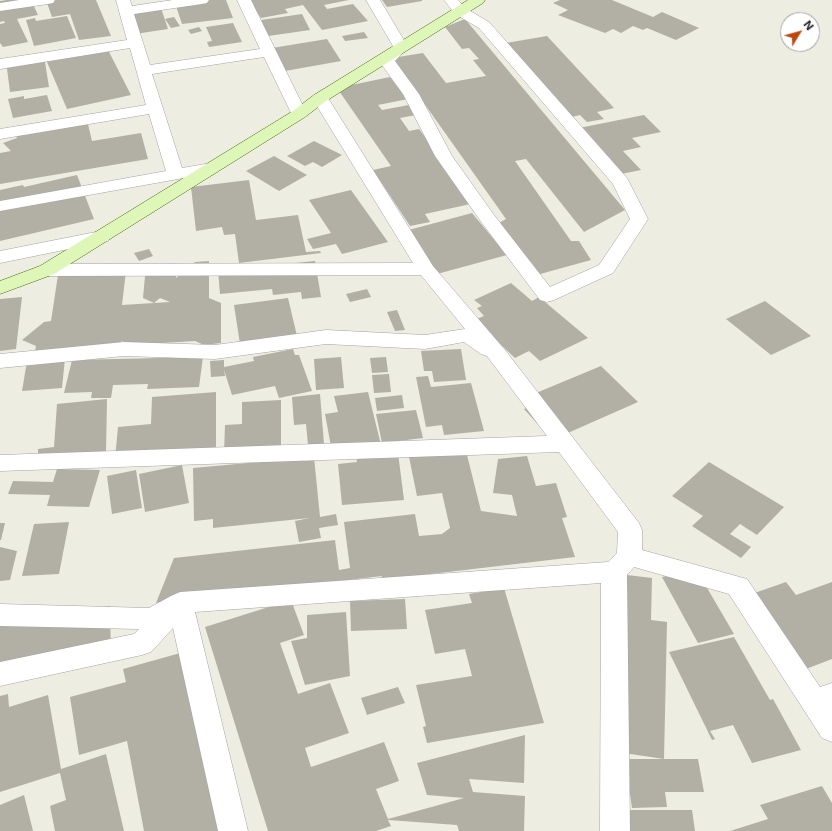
<!DOCTYPE html>
<html>
<head>
<meta charset="utf-8">
<style>
	body { margin:0 }
	#map { position:relative; width:832px; height:831px; overflow:hidden; background:#edede2; font-family:Inter,sans-serif }
	canvas { display:block }
	.north { position:absolute; left:780px; top:12px; width:40px; height:40px; box-sizing:border-box; background:#fff; border:1px solid #a4a4a4; border-radius:50%; rotate:53deg; font-size:11px; font-weight:700; line-height:16px; text-align:center; color:#1c1c1c }
	.north::after { content:''; display:block; margin:auto; width:14px; height:18px; background:#be460a; clip-path:polygon(50% 0,100% 100%,50% 72%,0 100%) }
</style>
</head>
<body>
<div id="map">
<canvas width="832" height="831"></canvas>
<div class="north">N</div>
</div>
<script>
const g = document.querySelector('canvas').getContext('2d');
g.lineJoin = 'round';
function paint(path, color) { g.fillStyle = color; g.fill(path, 'evenodd'); }
const poly = rows => new Path2D(rows.map(r => 'M' + r).join(''));
function strokePath(path, color, width, dash) { g.strokeStyle = color; g.lineWidth = width; g.lineCap = dash ? 'butt' : 'round'; g.setLineDash(dash || []); g.stroke(path); }
paint(poly([
	[7,0,31,0,38,15,17,19,28,42,3,47,0,43,0,24,5,23,4,21,0,22,0,1],
	[46,0,96,0,111,36,79,40,70,14,52,17],
	[191,0,226,0,233,18,182,24,175,3],
	[248,0,349,0,324,5,327,9,353,4,368,21,322,30,303,5,285,9,288,13,261,18],
	[382,0,422,0,422,1,387,7],
	[560,0,612,0,653,17,662,12,699,28,676,40,647,28,643,30,633,26,621,33,613,29,605,33,558,15,568,10,553,3],
	[160,5,168,29,135,34,128,9],
	[302,14,310,30,268,36,261,20],
	[67,16,76,38,34,46,26,20,35,18,36,21],
	[174,17,180,26,171,28,165,19],
	[465,19,625,210,584,232,526,159,515,161,571,241,579,241,591,260,533,276,497,224,506,219,392,58,423,53,446,83,486,76,473,60,479,59,469,48,462,49,445,27],
	[233,23,242,42,209,47,207,42,212,41,206,27],
	[199,27,202,31,191,34,188,30],
	[364,32,368,38,345,41,342,36],
	[547,36,614,108,597,112,604,119,587,122,580,115,572,117,506,43],
	[327,39,341,61,285,71,272,48],
	[107,48,131,95,67,109,44,55],
	[44,56,49,87,10,92,6,61],
	[390,77,408,99,378,105,382,110,409,105,416,115,400,118,409,131,419,129,475,203,425,214,430,222,410,226,373,170,391,166,337,88],
	[47,95,52,111,13,118,8,99,24,96,24,99],
	[644,115,661,132,632,138,641,147,623,151,641,170,621,174,579,128],
	[87,120,92,141,141,133,148,159,0,184,0,153,11,151,3,143,17,138,15,132],
	[314,141,342,155,322,167,313,162,305,166,287,156],
	[274,156,307,175,279,191,246,171],
	[77,175,94,219,0,241,0,190,23,185,24,187],
	[249,180,256,220,298,215,306,252,320,251,321,253,239,263,235,234,224,235,222,227,196,231,191,187],
	[351,190,388,242,342,254,336,244,313,249,307,239,331,233,309,200],
	[472,213,507,255,437,274,405,231],
	[149,249,153,256,139,261,134,253],
	[209,261,209,298,221,303,221,343,204,345,195,341,131,345,122,341,114,348,35,351,36,346,22,340,44,322,51,321,58,275,126,271,122,305,170,302,160,298,154,303,143,298,146,265,177,263,176,278,195,262],
	[315,261,321,297,302,299,301,292,273,295,272,289,220,294,218,271],
	[511,283,532,301,539,297,588,338,540,361,529,351,515,358,474,320,484,316,477,308,482,306,474,300],
	[367,289,371,297,350,302,346,294],
	[22,297,16,349,0,351,0,299],
	[288,298,297,336,240,344,234,305],
	[765,301,811,336,771,355,726,319],
	[397,310,405,330,395,331,387,312],
	[293,349,295,355,299,355,312,391,279,398,275,386,232,395,224,370,225,376,211,377,210,361,224,360,224,367,254,361,253,357],
	[461,349,466,380,434,382,432,371,424,371,421,351],
	[203,357,199,387,147,389,148,384,113,385,111,398,91,398,92,392,64,393,72,360],
	[341,357,344,388,316,390,314,359],
	[386,357,388,372,372,373,370,358],
	[65,358,62,388,22,391,27,361],
	[601,366,638,402,552,440,524,409,543,401,536,393],
	[389,374,391,392,374,393,372,375],
	[428,376,431,387,471,383,484,431,444,435,442,425,426,427,416,377],
	[216,392,216,450,115,459,118,427,151,424,152,397],
	[368,392,381,445,332,452,325,414,338,412,334,396],
	[320,394,324,444,308,445,306,424,294,425,292,397],
	[402,395,404,408,377,411,375,398],
	[107,399,106,452,38,460,38,449,54,447,57,404],
	[281,400,281,450,224,453,225,425,242,424,242,402],
	[416,410,423,438,382,443,376,414],
	[466,451,481,511,517,516,512,495,493,493,498,459,527,456,536,486,556,483,567,517,562,518,575,557,380,580,382,576,156,603,174,558,335,540,339,570,350,568,344,522,415,514,419,536,442,534,450,528,442,493,417,496,409,457],
	[398,453,404,500,342,505,338,464,357,462,356,456],
	[314,457,320,517,336,514,338,525,319,528,321,538,299,542,295,521,309,518,213,528,213,519,194,521,193,468],
	[709,462,784,507,757,535,740,524,730,534,751,547,741,558,692,526,703,516,672,496],
	[182,465,189,503,145,512,139,474],
	[57,469,100,470,89,507,47,506,50,495,8,494,13,481,53,482],
	[136,470,142,508,112,514,107,476],
	[69,522,59,574,22,576,34,524],
	[0,523,5,523,1,540,0,540],
	[0,547,17,551,10,580,0,581],
	[696,569,734,634,698,643,662,577],
	[627,575,652,578,651,620,667,622,664,759,617,752],
	[786,582,796,595,832,582,832,659,798,672,743,597],
	[504,588,544,723,427,743,423,727,426,726,416,685,472,676,465,649,435,654,425,610,472,603,469,594],
	[405,599,407,629,351,631,350,601],
	[291,600,304,635,280,643,298,694,330,683,349,733,305,748,311,767,384,742,399,781,376,789,388,819,464,798,427,795,417,763,525,735,524,783,469,779,473,792,525,796,524,831,459,831,457,825,388,820,391,826,376,831,268,831,205,627],
	[110,606,111,658,0,676,0,624],
	[346,612,350,676,305,685,291,641,307,638,307,615],
	[734,637,770,700,773,699,801,750,752,763,733,725,710,731,715,739,712,740,669,652],
	[184,652,224,831,144,831,127,741,79,755,70,697,126,682,123,669],
	[398,687,405,703,367,715,361,698],
	[8,694,9,707,48,695,61,769,106,754,124,831,55,831,50,806,66,800,60,773,0,792,0,696],
	[625,759,698,759,704,792,665,792,667,807,632,808],
	[822,786,832,803,832,831,730,831,768,819,760,805],
	[24,795,33,831,0,831,0,805],
	[619,810,692,810,695,831,622,831]
]), '#b2b0a5');
const street = poly([
	[19,0,55,0,53,3,48,4,0,11,0,3,19,0],
	[116,0,130,0,132,6,173,0,209,0,207,3,202,4,134,14,150,65,260,49,237,0,251,0,307,114,305,117,299,119,293,117,264,57,152,74,182,168,211,163,217,164,220,168,217,172,0,211,0,201,166,171,149,114,0,139,0,129,146,105,130,48,0,69,0,59,127,40,116,0],
	[366,0,380,0,408,47,395,61,419,94,452,156,494,215,550,287,599,265,630,219,613,184,479,28,455,14,444,0,458,0,465,8,489,22,627,178,648,219,613,273,554,300,547,302,540,300,482,223,435,156,403,94,379,61,393,46,366,0],
	[320,93,326,95,328,98,433,266,505,350,639,523,642,530,642,550,747,579,820,687,832,683,832,742,822,738,729,594,634,567,627,575,630,831,600,831,601,583,195,612,248,831,218,831,173,628,151,652,142,655,0,686,0,662,134,634,139,629,0,626,0,604,149,608,171,596,180,592,608,562,617,553,618,532,559,452,0,471,0,455,547,436,487,356,481,354,464,342,425,349,326,344,215,359,124,356,0,368,0,354,124,342,215,345,326,330,425,335,465,329,421,275,47,276,40,274,37,270,40,266,47,264,413,263,312,98,314,95,320,93],
	[101,231,108,233,110,237,108,241,0,263,0,251,101,231]
]);
const secondary = poly([
	[468,0,485,0,483,3,326,101,305,117,54,274,0,294,0,281,40,266,293,111,314,95,468,0]
]);
strokePath(street, '#a3a3a3', 1);
strokePath(secondary, '#416c0a', 1);
paint(street, '#fff');
paint(secondary, '#def6b8');
</script>
</body>
</html>
